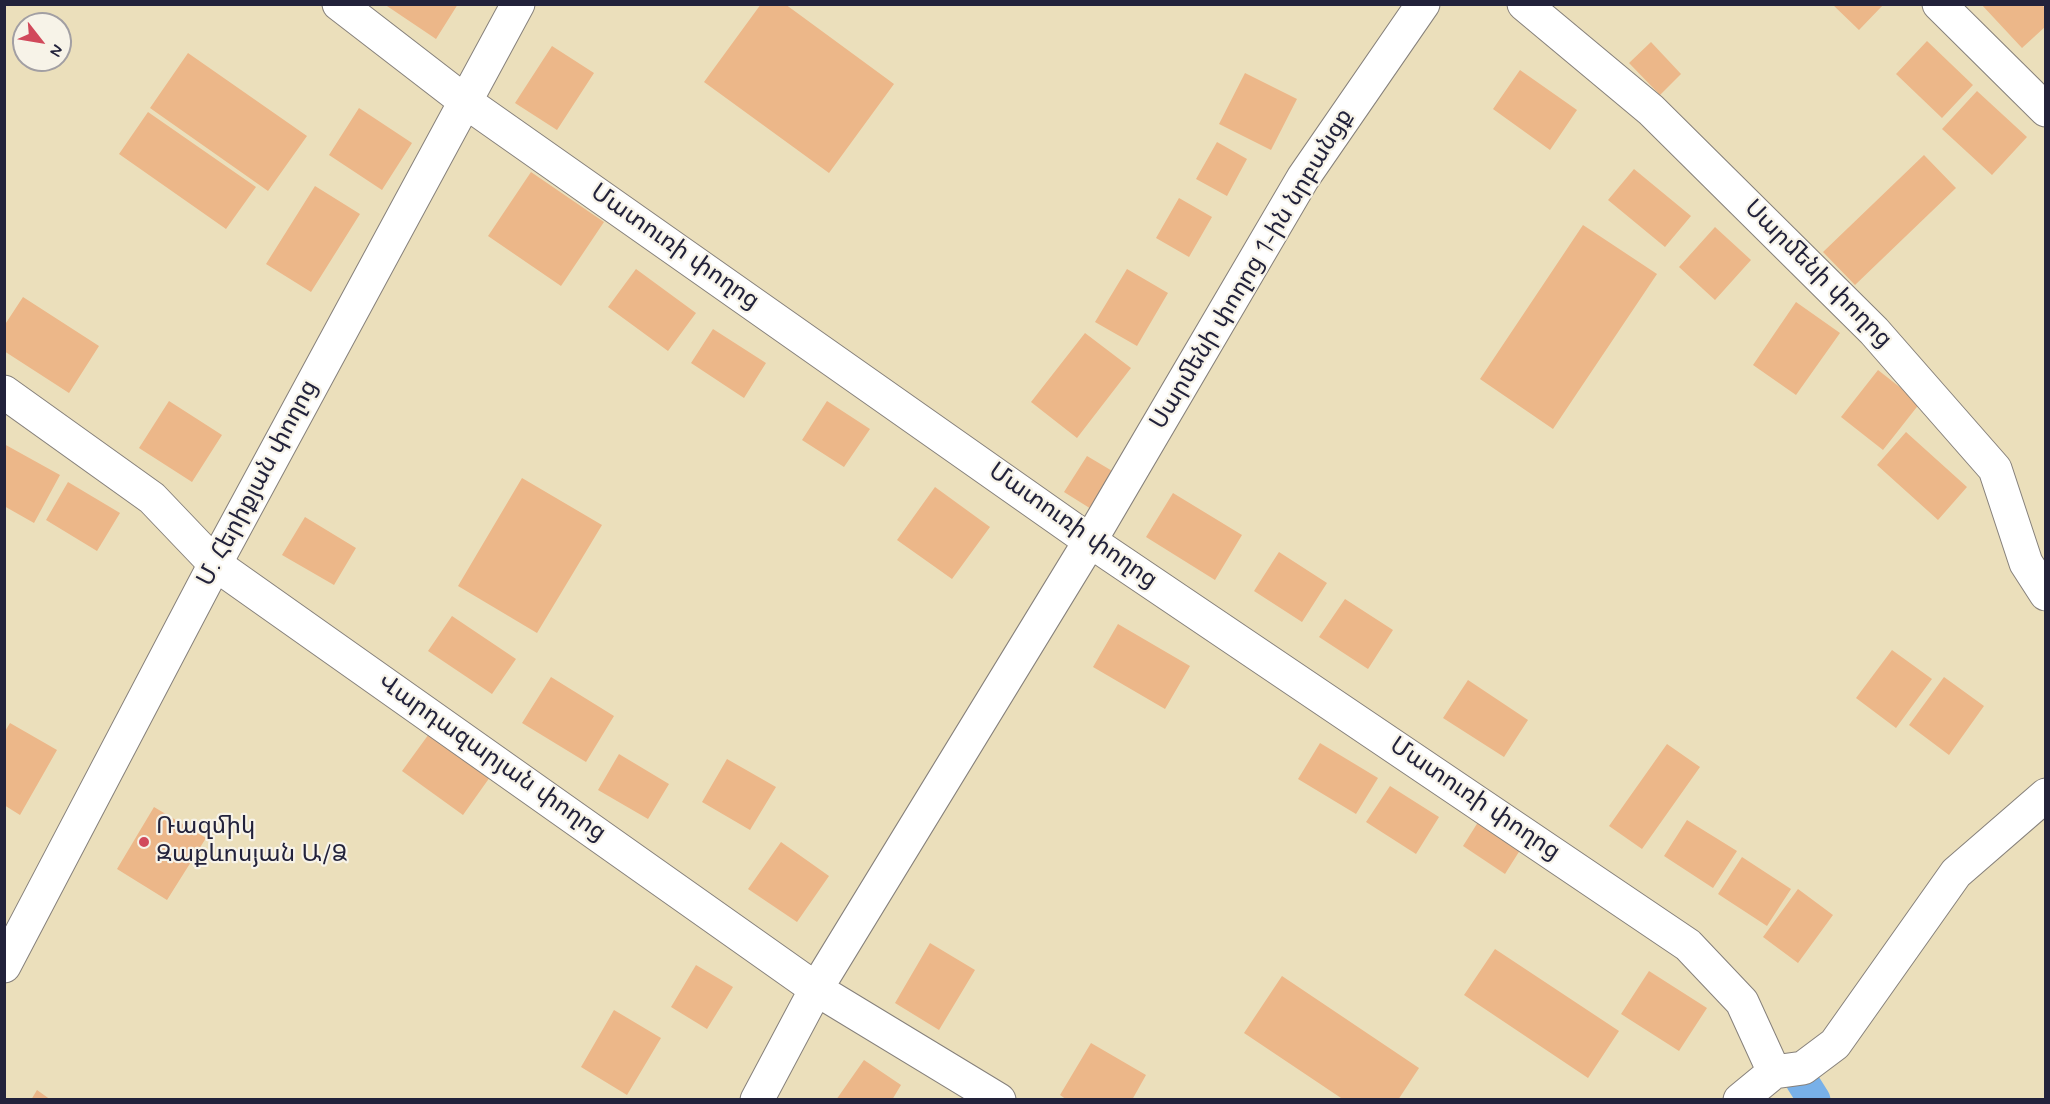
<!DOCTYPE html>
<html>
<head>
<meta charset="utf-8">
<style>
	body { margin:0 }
	#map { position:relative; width:2050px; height:1104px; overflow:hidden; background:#ebdfbb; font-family:Mynerve,sans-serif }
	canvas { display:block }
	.frame { position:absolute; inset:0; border:6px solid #22223b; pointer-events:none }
	.north { position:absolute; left:12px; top:12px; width:60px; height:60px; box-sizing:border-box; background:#f7f3e8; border:2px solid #a29fa3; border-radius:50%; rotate:121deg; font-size:16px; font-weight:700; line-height:24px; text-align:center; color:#22223b }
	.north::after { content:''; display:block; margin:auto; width:21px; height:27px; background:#d1495b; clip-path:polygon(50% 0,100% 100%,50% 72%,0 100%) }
</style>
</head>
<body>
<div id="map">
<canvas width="2050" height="1104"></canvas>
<div class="frame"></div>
<div class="north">N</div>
</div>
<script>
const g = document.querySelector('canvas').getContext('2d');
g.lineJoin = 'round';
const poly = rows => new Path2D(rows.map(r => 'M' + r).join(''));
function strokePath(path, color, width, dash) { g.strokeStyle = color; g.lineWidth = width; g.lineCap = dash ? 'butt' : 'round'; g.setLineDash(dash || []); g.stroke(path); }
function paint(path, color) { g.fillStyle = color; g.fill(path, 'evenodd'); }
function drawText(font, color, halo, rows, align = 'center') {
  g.font = font + ' Mynerve,"Noto Sans Armenian",sans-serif'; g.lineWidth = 4.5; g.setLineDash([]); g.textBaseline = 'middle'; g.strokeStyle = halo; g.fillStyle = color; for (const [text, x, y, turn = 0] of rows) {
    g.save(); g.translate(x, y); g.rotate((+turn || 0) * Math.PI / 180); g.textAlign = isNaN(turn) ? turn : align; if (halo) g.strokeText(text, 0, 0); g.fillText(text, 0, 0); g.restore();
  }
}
strokePath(poly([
	[1802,1081,1814,1100]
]), '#78b0e8', 33);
paint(poly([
	[384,4,458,4,436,39],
	[761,4,785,4,894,84,829,173,704,82],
	[1832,4,1884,4,1859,30],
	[1981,4,2041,4,2046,9,2046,26,2022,48],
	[1927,41,1973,85,1942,118,1896,74],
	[1651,42,1681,74,1660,95,1629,63],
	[552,46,594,73,557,130,515,103],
	[188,53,307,136,268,191,150,108],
	[1520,70,1577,110,1550,150,1493,109],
	[1245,73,1297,99,1271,150,1219,124],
	[1977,91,2027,137,1992,175,1942,129],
	[359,108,412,143,382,190,329,155],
	[148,112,256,187,226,229,119,154],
	[1217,142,1247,159,1227,196,1196,179],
	[1924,155,1956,188,1855,285,1823,252],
	[1634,169,1691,216,1665,247,1608,200],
	[531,172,604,222,561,286,488,236],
	[315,186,360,214,311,292,266,264],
	[1179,198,1212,217,1189,257,1156,238],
	[1583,225,1657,274,1553,429,1480,379],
	[1715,227,1751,260,1715,300,1679,267],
	[636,269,696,313,668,351,608,307],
	[1127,269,1168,293,1137,346,1095,322],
	[23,297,99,346,69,393,4,351,4,326],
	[1796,302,1840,333,1796,395,1753,365],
	[713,329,766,363,744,398,691,363],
	[1085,333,1131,368,1077,438,1031,402],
	[1878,370,1920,403,1883,450,1841,417],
	[169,401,222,435,192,482,139,448],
	[827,401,870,429,844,467,802,440],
	[1906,432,1967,487,1938,520,1877,465],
	[4,444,60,475,34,523,4,506],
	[1087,456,1119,475,1096,512,1064,492],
	[522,478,602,525,537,633,458,586],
	[68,482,120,513,97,551,46,520],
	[935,487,990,527,952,579,897,540],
	[1173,493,1242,535,1215,580,1146,537],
	[305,517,356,548,334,585,282,555],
	[1279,552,1327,583,1302,622,1254,591],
	[1345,599,1393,630,1368,669,1319,637],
	[452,616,516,659,492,694,428,651],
	[1118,624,1190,666,1165,709,1093,667],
	[1892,650,1932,679,1896,728,1856,698],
	[551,677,614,716,586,762,522,723],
	[1944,677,1984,706,1949,755,1909,725],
	[1468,680,1528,720,1504,757,1443,718],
	[10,723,57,750,20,815,4,805,4,733],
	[434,727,495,770,463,815,402,771],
	[1320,743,1378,778,1356,814,1298,779],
	[1667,744,1700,767,1642,849,1609,826],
	[619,754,669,784,648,819,598,790],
	[727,759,776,787,750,830,702,802],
	[1390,786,1439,817,1416,854,1366,822],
	[154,807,206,838,167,900,117,869],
	[1480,819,1522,847,1505,874,1463,846],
	[1687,820,1737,851,1713,888,1664,856],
	[781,842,829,876,797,922,748,889],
	[1742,857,1791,889,1767,926,1718,894],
	[1798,889,1833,915,1798,963,1763,937],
	[930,943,975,970,939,1030,895,1003],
	[1495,949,1619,1031,1588,1078,1464,995],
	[696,965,733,987,707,1029,671,1007],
	[1649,971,1707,1008,1679,1051,1621,1014],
	[1282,976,1419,1068,1398,1100,1344,1100,1244,1033],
	[614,1010,661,1038,627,1095,581,1067],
	[1091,1043,1146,1075,1132,1100,1067,1100,1060,1095],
	[864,1060,901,1085,892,1100,836,1100],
	[37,1090,51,1100,31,1100]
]), '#ecb789');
const minor = poly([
	[339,4,466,102,1090,541,1688,945,1742,1002,1774,1072],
	[1524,4,1651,110,1874,331,1995,469,2026,563,2046,594],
	[1939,4,2046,110],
	[4,392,152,498,215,564,816,989,999,1100],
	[757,1100,816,989,1090,541,1303,178,1423,4],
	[1740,1100,1774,1072,1803,1068,1835,1044,1956,873,2046,795]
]);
const major = poly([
	[4,966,215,564,518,4]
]);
strokePath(minor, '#86807b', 35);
strokePath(major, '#86807b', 35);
strokePath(minor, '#fff', 33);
strokePath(major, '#fff', 33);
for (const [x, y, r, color] of [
	[144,842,6,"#d1495b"]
]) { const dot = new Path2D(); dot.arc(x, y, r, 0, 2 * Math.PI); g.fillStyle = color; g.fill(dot); strokePath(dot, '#f7f3e8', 2); }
drawText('24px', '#22223b', '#f7f3e8', [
	["Մատուռի փողոց",674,248,35],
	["Սարմենի փողոց 1-ին նրբանցք",1253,270,-59],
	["Սարմենի փողոց",1817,275,45],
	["Մ. Հերիքյան փողոց",259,484,-62],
	["Մատուռի փողոց",1072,527,35],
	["Վարդազարյան փողոց",491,759,35],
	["Մատուռի փողոց",1474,800,34]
]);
drawText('24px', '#22223b', '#f7f3e8', [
	["Ռազմիկ",156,828],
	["Զաքևոսյան Ա/Ձ",156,856]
], 'left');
</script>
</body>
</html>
